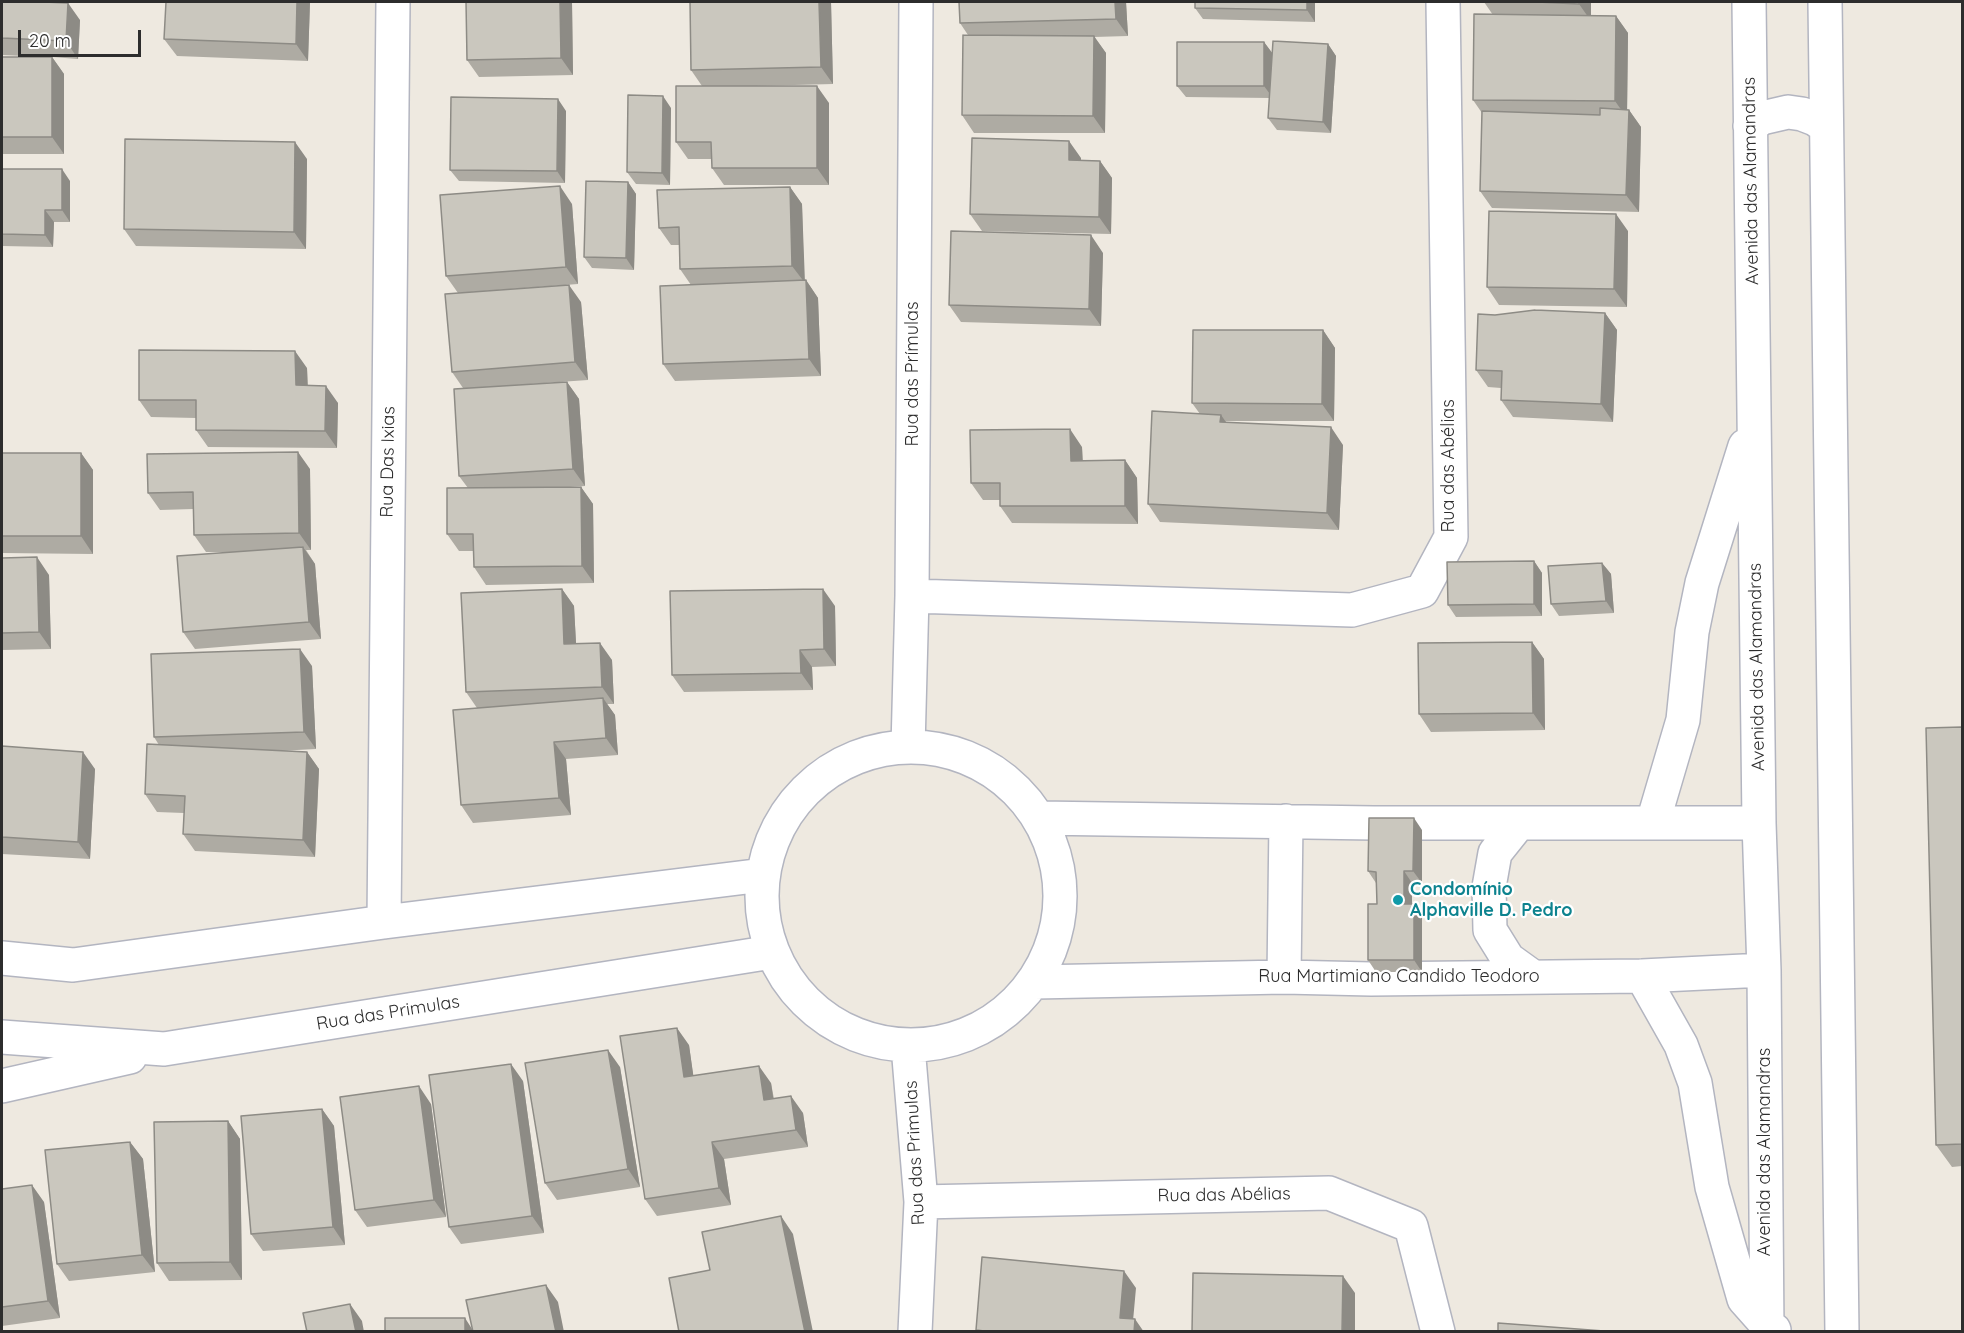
<!DOCTYPE html>
<html>
<head>
<meta charset="utf-8">
<style>
	body { margin:0 }
	#map { position:relative; width:1964px; height:1333px; overflow:hidden; background:#eee9e0; font-family:Quicksand,sans-serif }
	canvas { display:block }
	.frame { position:absolute; inset:0; border:3px solid #2d2d2d; pointer-events:none }
	.scale { position:absolute; left:18px; top:30px; width:123px; height:27px; box-sizing:border-box; border:3px solid #2d2d2d; border-top:0; padding-left:8px; font-size:18px; line-height:21px; white-space:nowrap; color:#2d2d2d; -webkit-text-stroke:4px #fff; paint-order:stroke }
</style>
</head>
<body>
<div id="map">
<canvas width="1964" height="1333"></canvas>
<div class="frame"></div>
<div class="scale">20 m</div>
</div>
<script>
const g = document.querySelector('canvas').getContext('2d');
g.lineJoin = 'round';
const poly = rows => new Path2D(rows.map(r => 'M' + r).join(''));
function strokePath(path, color, width, dash) { g.strokeStyle = color; g.lineWidth = width; g.lineCap = dash ? 'butt' : 'round'; g.setLineDash(dash || []); g.stroke(path); }
function paint(path, color) { g.fillStyle = color; g.fill(path, 'evenodd'); }
function drawText(font, color, halo, rows, align = 'center') {
  g.font = font + ' Quicksand,sans-serif'; g.lineWidth = 4.5; g.setLineDash([]); g.textBaseline = 'middle'; g.strokeStyle = halo; g.fillStyle = color; for (const [text, x, y, turn = 0] of rows) {
    g.save(); g.translate(x, y); g.rotate((+turn || 0) * Math.PI / 180); g.textAlign = isNaN(turn) ? turn : align; if (halo) g.strokeText(text, 0, 0); g.fillText(text, 0, 0); g.restore();
  }
}
const minor = poly([
	[1749,2,1759,823,1764,970,1767,1332],
	[1825,2,1842,1332],
	[1750,126,1762,118,1788,112,1802,114,1815,119,1826,127],
	[912,596,1352,610,1422,591,1451,537,1443,2],
	[908,747,912,596,916,2],
	'762 896a149 149 0 1 1 298 0a149 149 0 1 1-298 0Z',
	[1039,818,1374,823,1759,823],
	[1653,822,1683,720,1692,632,1702,583,1745,446],
	[1519,823,1495,853,1489,887,1490,930,1508,959,1533,977],
	[384,922,393,2],
	[2,958,73,965,384,922,763,875],
	[1642,976,1681,1045,1695,1083,1712,1187,1744,1299,1767,1325,1774,1330],
	[1284,977,1286,821],
	[1035,982,1284,977,1371,979,1642,976,1764,970],
	[2,1037,164,1049,772,952],
	[908,1046,921,1202,915,1332],
	[2,1086,130,1057],
	[921,1202,1329,1193,1411,1226,1438,1332]
]);
strokePath(minor, '#b3b5c0', 36);
strokePath(minor, '#fff', 33);
paint(poly([
	[2,2,80,20,78,59,52,57,64,74,64,154,2,154,2,57,48,57,2,55],
	[310,2,308,61,177,56,164,39],
	[466,2,572,2,573,75,479,77,467,60],
	[690,2,831,2,833,84,756,86,829,103,829,185,724,185,712,168,712,159,688,159,676,142,702,86,691,70],
	[959,2,1126,2,1128,36,1094,37,1106,53,1105,133,974,133,962,115,968,35,960,23],
	[1195,2,1315,2,1315,22,1203,19,1195,8],
	[1484,2,1591,2,1591,15,1616,16,1628,33,1627,110,1629,110,1641,127,1639,212,1492,208,1480,191,1482,113,1473,100,1493,15],
	[1264,42,1272,53,1328,44,1336,56,1331,133,1277,130,1268,118,1270,98,1186,97,1177,86],
	[671,108,670,185,636,184,627,172],
	[566,111,565,183,459,181,450,170],
	[1081,158,1081,160,1100,161,1112,178,1111,234,982,231,970,214],
	[307,159,306,249,136,246,124,229],
	[2,169,70,181,70,222,54,222,53,247,2,246],
	[628,182,636,194,634,270,592,268,584,257],
	[790,187,802,204,804,280,806,280,818,298,821,376,675,381,663,364,691,285,680,269,680,245,671,245,659,228],
	[572,204,578,284,458,293,446,276],
	[1628,231,1627,307,1499,305,1487,287],
	[1103,253,1101,326,961,322,949,305],
	[581,302,588,380,516,385,567,382,579,399,585,486,570,487,581,487,593,504,594,583,486,585,474,567,473,551,459,551,447,534,468,488,459,476,463,388,452,372],
	[1605,313,1617,330,1613,422,1513,417,1501,400,1501,388,1488,387,1476,370,1495,315],
	[1323,330,1335,348,1334,421,1225,421,1226,422,1343,445,1339,530,1160,522,1148,504,1200,414,1192,403],
	[307,368,308,386,338,403,337,448,208,447,196,430,196,418,151,417,139,400],
	[1082,447,1083,461,1125,460,1137,478,1138,524,1012,523,1000,506,1000,500,983,500,971,483],
	[2,453,81,453,93,470,93,554,2,553],
	[310,469,311,550,306,550,315,564,321,639,195,649,183,632,238,552,206,552,194,535,193,509,160,510,148,493],
	[2,558,49,575,51,649,2,650],
	[1534,561,1542,573,1542,616,1456,617,1448,605],
	[1602,563,1611,574,1614,613,1559,616,1551,604],
	[562,589,574,606,576,644,612,660,614,704,607,704,615,715,618,755,566,759,571,815,473,823,461,805,477,708,466,692],
	[835,606,836,666,812,667,813,690,684,692,672,675],
	[1532,642,1544,659,1545,730,1431,732,1419,714],
	[312,666,316,749,278,751,307,752,319,769,315,857,195,851,183,834,184,813,157,812,145,794,159,745,154,737],
	[1962,727,1962,1166,1952,1167,1936,1145],
	[2,746,95,769,90,859,2,854],
	[1422,830,1422,883,1412,883,1412,904,1414,904,1422,916,1422,972,1376,972,1368,960,1377,904,1376,883,1368,871],
	[689,1045,693,1075,771,1083,774,1099,803,1113,808,1147,724,1159,731,1205,657,1216,645,1199],
	[620,1067,640,1187,557,1200,545,1183],
	[523,1081,544,1233,461,1244,449,1227],
	[431,1104,446,1217,367,1227,355,1210],
	[322,1109,334,1126,345,1245,263,1251,251,1234],
	[228,1121,240,1139,242,1280,169,1281,157,1263],
	[130,1142,143,1159,155,1272,69,1281,57,1264],
	[2,1189,44,1202,60,1318,2,1326]
]), '#aeaba3');
paint(poly([
	[297,2,310,2,308,61,296,44],
	[560,2,572,2,573,75,561,58],
	[819,2,831,2,833,84,821,67],
	[1115,2,1126,2,1128,36,1116,19],
	[1307,2,1315,2,1315,22,1307,10],
	[1579,2,1591,2,1591,21,1579,4],
	[68,3,80,20,78,59,66,41],
	[1616,16,1628,33,1627,118,1615,101],
	[1094,36,1106,53,1105,133,1093,116],
	[1264,42,1273,54,1273,98,1264,86],
	[1328,44,1336,56,1331,133,1323,122],
	[52,57,64,74,64,154,52,137],
	[817,86,829,103,829,185,817,168],
	[663,96,671,108,670,185,662,173],
	[558,99,566,111,565,183,557,171],
	[1629,110,1641,127,1639,212,1626,195],
	[1069,141,1081,158,1081,177,1069,160],
	[295,142,307,159,306,249,294,232],
	[1100,161,1112,178,1111,234,1099,217],
	[62,169,70,181,70,222,62,210],
	[628,182,636,194,634,270,626,258],
	[560,186,572,204,578,284,566,267],
	[790,187,802,204,805,283,792,266],
	[45,210,54,222,53,247,45,235],
	[1616,214,1628,231,1627,307,1614,289],
	[1091,235,1103,253,1101,326,1089,309],
	[806,280,818,298,821,376,809,359],
	[569,285,581,302,588,380,575,362],
	[1605,313,1617,330,1613,422,1601,404],
	[1323,330,1335,348,1334,421,1322,404],
	[295,351,307,368,308,403,296,385],
	[567,382,579,399,585,486,573,469],
	[326,386,338,403,337,448,325,431],
	[1221,415,1233,432,1220,422],
	[1331,427,1343,445,1339,530,1327,513],
	[1070,429,1082,447,1083,478,1071,461],
	[298,452,310,469,311,550,299,533],
	[81,453,93,470,93,554,81,536],
	[1125,460,1137,478,1138,524,1125,506],
	[581,487,593,504,594,583,582,566],
	[303,547,315,564,321,639,309,622],
	[37,557,49,575,51,649,39,632],
	[1534,561,1542,573,1542,616,1534,604],
	[1602,563,1611,574,1614,613,1606,601],
	[562,589,574,606,577,661,564,644],
	[823,589,835,606,836,666,824,649],
	[1532,642,1544,659,1545,730,1533,713],
	[600,643,612,660,614,704,602,687],
	[300,649,312,666,316,749,304,732],
	[800,650,812,667,813,690,801,673],
	[603,698,615,715,618,755,606,738],
	[554,742,566,759,571,815,559,798],
	[83,752,95,769,90,859,78,842],
	[307,752,319,769,315,857,303,840],
	[1414,818,1422,830,1422,883,1413,871],
	[1404,871,1412,883,1412,916,1404,904],
	[1414,904,1422,916,1422,972,1414,960],
	[677,1028,689,1045,696,1094,684,1077],
	[608,1050,620,1067,640,1187,628,1169],
	[511,1064,523,1081,544,1233,532,1216],
	[759,1066,771,1083,776,1117,764,1100],
	[419,1086,431,1104,446,1217,434,1200],
	[791,1096,803,1113,808,1147,796,1130],
	[322,1109,334,1126,345,1245,333,1227],
	[228,1121,240,1139,242,1280,230,1262],
	[130,1142,143,1159,155,1272,142,1255],
	[712,1142,724,1159,731,1205,719,1188],
	[32,1185,44,1202,60,1318,48,1301],
	[781,1216,793,1234,813,1332,805,1332],
	[1124,1271,1136,1288,1132,1332,1120,1318],
	[1343,1276,1355,1293,1355,1332,1342,1332],
	[546,1285,558,1302,564,1332,556,1332],
	[350,1304,362,1321,364,1332,356,1332],
	[465,1318,474,1332,465,1332],
	[1135,1319,1144,1332,1134,1332]
]), '#8d8b85');
const building = poly([
	[2,2,43,2,68,3,66,41,2,38,2,2],
	[166,2,297,2,296,44,164,39,166,2],
	[466,2,560,2,561,58,467,60,466,2],
	[690,2,819,2,821,67,691,70,690,2],
	[959,2,1115,2,1116,19,960,23,959,2],
	[1195,2,1307,2,1307,10,1195,8,1195,2],
	[1537,2,1579,2,1579,4,1537,2],
	[1474,14,1616,16,1615,101,1473,100,1474,14],
	[963,35,1094,36,1093,116,962,115,963,35],
	[1273,41,1328,44,1323,122,1268,118,1273,41],
	[1177,42,1264,42,1264,86,1177,86,1177,42],
	[2,57,52,57,52,137,2,137,2,57],
	[676,86,817,86,817,168,712,168,711,142,676,142,676,86],
	[628,95,663,96,662,173,627,172,628,95],
	[451,97,558,99,557,171,450,170,451,97],
	[1600,108,1629,110,1626,195,1480,191,1482,111,1600,115,1600,108],
	[972,138,1069,141,1069,160,1100,161,1099,217,970,214,972,138],
	[125,139,295,142,294,232,124,229,125,139],
	[2,169,62,169,62,210,45,210,45,235,2,234,2,169],
	[586,181,628,182,626,258,584,257,586,181],
	[560,186,566,267,446,276,440,195,560,186],
	[790,187,792,266,680,269,679,227,659,228,657,190,790,187],
	[1489,211,1616,214,1614,289,1487,287,1489,211],
	[951,231,1091,235,1089,309,949,305,951,231],
	[806,280,809,359,663,364,660,286,806,280],
	[569,285,575,362,452,372,445,294,569,285],
	[1535,310,1605,313,1601,404,1501,400,1502,371,1476,370,1478,314,1495,315,1535,310],
	[1193,330,1323,330,1322,404,1192,403,1193,330],
	[139,350,295,351,296,385,326,386,325,431,196,430,196,400,139,400,139,350],
	[567,382,573,469,459,476,454,389,567,382],
	[1152,411,1221,415,1220,422,1331,427,1327,513,1148,504,1152,411],
	[1070,429,1071,461,1125,460,1125,506,1000,506,1000,483,971,483,970,430,1070,429],
	[298,452,299,533,194,535,193,492,148,493,147,454,298,452],
	[2,453,81,453,81,536,2,536,2,453],
	[581,487,582,566,474,567,473,534,447,534,447,488,581,487],
	[303,547,309,622,183,632,177,556,303,547],
	[37,557,39,632,2,633,2,558,37,557],
	[1534,561,1534,604,1448,605,1447,562,1534,561],
	[1602,563,1606,601,1551,604,1548,566,1602,563],
	[562,589,564,644,600,643,602,687,466,692,461,593,562,589],
	[823,589,824,649,800,650,801,673,672,675,670,591,823,589],
	[1532,642,1533,713,1419,714,1418,643,1532,642],
	[300,649,304,732,154,737,151,654,300,649],
	[603,698,606,738,554,742,559,798,461,805,453,710,603,698],
	[1962,727,1962,1144,1936,1145,1926,728,1962,727],
	[147,744,307,752,303,840,183,834,185,796,145,794,147,744],
	[2,746,83,752,78,842,2,837,2,746],
	[1369,818,1414,818,1413,871,1404,871,1404,904,1414,904,1414,960,1368,960,1368,904,1377,904,1376,872,1368,871,1369,818],
	[677,1028,684,1077,759,1066,764,1100,791,1096,796,1130,712,1142,719,1188,645,1199,620,1036,677,1028],
	[608,1050,628,1169,545,1183,525,1063,608,1050],
	[511,1064,532,1216,449,1227,429,1075,511,1064],
	[419,1086,434,1200,355,1210,340,1097,419,1086],
	[322,1109,333,1227,251,1234,241,1116,322,1109],
	[228,1121,230,1262,157,1263,154,1122,228,1121],
	[130,1142,142,1255,57,1264,45,1150,130,1142],
	[32,1185,48,1301,2,1307,2,1189,32,1185],
	[781,1216,805,1332,679,1332,669,1278,710,1270,702,1232,781,1216],
	[982,1257,1124,1271,1120,1318,1135,1319,1134,1332,993,1332,976,1330,982,1257],
	[1193,1273,1343,1276,1342,1332,1192,1332,1193,1273],
	[546,1285,556,1332,473,1332,466,1300,546,1285],
	[350,1304,356,1332,307,1332,303,1313,350,1304],
	[385,1318,465,1318,465,1332,385,1332,385,1318],
	[1498,1323,1604,1331,1604,1332,1498,1332,1498,1323]
]);
paint(building, '#cac7be');
strokePath(building, '#8d8b85', 1.5);
for (const [x, y, r, color] of [
	[1398,900,6,"#0f9aa8"]
]) { const dot = new Path2D(); dot.arc(x, y, r, 0, 2 * Math.PI); g.fillStyle = color; g.fill(dot); strokePath(dot, '#fff', 2); }
drawText('18px', '#2d2d2d', '#fff', [
	["Avenida das Alamandras",1751,181,-91],
	["Rua das Prímulas",913,374,-90],
	["Rua Das Ixias",388,462,-89],
	["Rua das Abélias",1449,466,-90],
	["Avenida das Alamandras",1757,667,-91],
	["Rua Martimiano Candido Teodoro",1399,977],
	["Rua das Primulas",388,1013,-9],
	["Avenida das Alamandras",1765,1152,-90],
	["Rua das Primulas",915,1153,-93],
	["Rua das Abélias",1224,1195,-1]
]);
drawText('bold 18px', '#0d838f', '#fff', [
	["Condomínio",1410,890],
	["Alphaville D. Pedro",1410,911]
], 'left');
</script>
</body>
</html>
